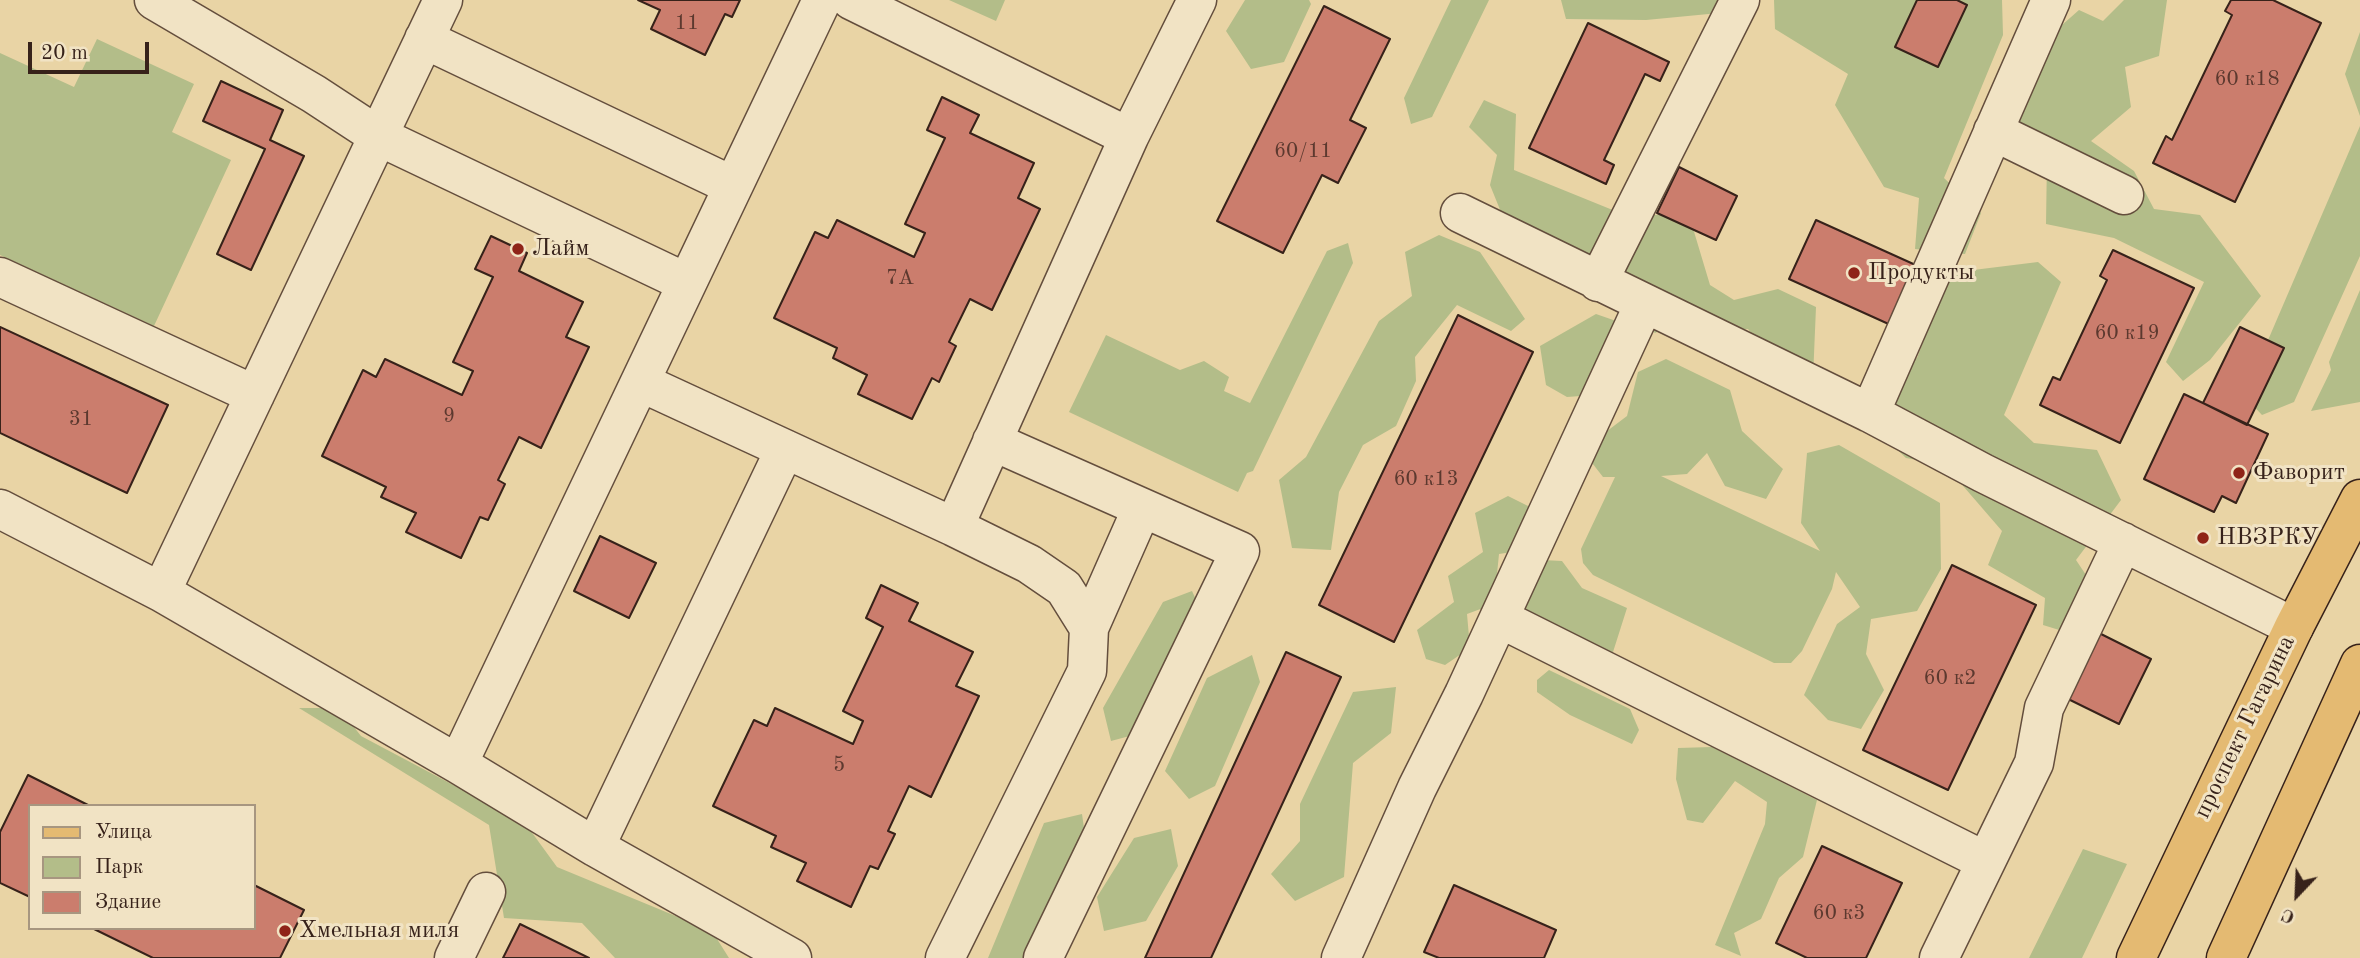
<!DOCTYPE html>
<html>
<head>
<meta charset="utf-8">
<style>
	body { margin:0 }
	#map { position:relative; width:2360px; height:958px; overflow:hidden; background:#e9d4a5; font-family:"Old Standard TT",serif }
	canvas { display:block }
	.legend { position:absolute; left:28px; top:804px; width:228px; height:126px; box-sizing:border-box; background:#f1e3c4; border:2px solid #a79680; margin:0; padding:9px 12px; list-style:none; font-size:21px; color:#37221a }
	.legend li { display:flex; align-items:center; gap:14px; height:35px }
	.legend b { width:35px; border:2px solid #a79680 }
	.north { position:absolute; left:2262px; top:860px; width:70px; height:70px; -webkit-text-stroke:5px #f1e3c4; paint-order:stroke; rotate:203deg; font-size:19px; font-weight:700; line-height:28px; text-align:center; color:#37221a }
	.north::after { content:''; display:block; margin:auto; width:24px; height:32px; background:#37221a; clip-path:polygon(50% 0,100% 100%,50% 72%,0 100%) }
	.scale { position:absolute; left:28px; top:42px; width:121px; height:32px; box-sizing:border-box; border:4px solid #37221a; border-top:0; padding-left:9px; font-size:21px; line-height:24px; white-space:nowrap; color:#37221a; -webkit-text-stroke:5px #f1e3c4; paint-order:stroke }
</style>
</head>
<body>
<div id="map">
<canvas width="2360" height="958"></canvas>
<ul class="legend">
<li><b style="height:9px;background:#e4ba72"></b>Улица</li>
<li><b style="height:19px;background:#b3bd89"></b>Парк</li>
<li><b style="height:19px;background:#cb7d6d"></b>Здание</li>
</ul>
<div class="north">С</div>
<div class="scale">20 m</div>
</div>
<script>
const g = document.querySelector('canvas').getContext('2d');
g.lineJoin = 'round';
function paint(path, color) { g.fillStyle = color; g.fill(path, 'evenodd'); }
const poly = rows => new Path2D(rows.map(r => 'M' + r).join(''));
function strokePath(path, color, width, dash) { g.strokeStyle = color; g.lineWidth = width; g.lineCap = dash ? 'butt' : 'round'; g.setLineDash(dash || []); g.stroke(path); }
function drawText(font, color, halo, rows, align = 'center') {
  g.font = font + ' "Old Standard TT",serif'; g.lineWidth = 6; g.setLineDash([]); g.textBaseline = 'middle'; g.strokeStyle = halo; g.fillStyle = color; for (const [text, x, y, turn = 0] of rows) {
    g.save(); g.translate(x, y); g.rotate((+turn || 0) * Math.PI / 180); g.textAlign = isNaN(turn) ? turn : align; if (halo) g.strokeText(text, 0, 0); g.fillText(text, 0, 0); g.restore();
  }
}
paint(poly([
	[949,0,1005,0,996,21],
	[1245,0,1309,0,1311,4,1284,62,1251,69,1226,31],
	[1451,0,1489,0,1432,117,1411,124,1404,98],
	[1561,0,1718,0,1719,13,1646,20,1566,19],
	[1774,0,2002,0,2003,35,1944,178,1981,213,1965,254,1915,249,1919,198,1884,187,1835,105,1848,74,1775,29],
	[2124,0,2167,0,2159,56,2125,67,2131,107,2091,141,2134,171,2154,209,2200,215,2261,296,2210,360,2183,381,2166,362,2204,282,2114,238,2046,224,2047,158,2011,137,2011,70,2079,10,2103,21],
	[2360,32,2360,116,2345,74],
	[97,39,194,84,172,132,231,160,154,326,0,255,0,53,74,87],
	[1484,100,1516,114,1514,170,1625,215,1689,215,1710,285,1734,300,1778,289,1816,307,1813,378,1789,383,1748,329,1714,330,1697,312,1655,333,1562,251,1516,249,1490,185,1497,155,1469,127],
	[2360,126,2360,256,2294,402,2262,415,2244,396],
	[1439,235,1480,252,1525,319,1511,331,1457,305,1415,357,1416,381,1396,426,1363,445,1339,492,1331,550,1292,548,1279,480,1306,457,1379,321,1412,296,1405,252],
	[1348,243,1353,263,1253,471,1247,473,1238,492,1069,412,1106,335,1180,370,1204,361,1229,377,1224,391,1250,403,1327,251],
	[2038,262,2061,282,2004,415,2034,443,2097,450,2121,500,2076,560,2094,587,2069,633,2043,625,2045,598,1988,565,2002,531,1945,465,1906,458,1879,432,1871,382,1917,358,1949,273],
	[2360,290,2360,402,2311,411,2331,370,2329,362],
	[1596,314,1619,322,1594,395,1567,397,1546,385,1540,346],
	[1666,359,1730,390,1742,431,1783,469,1766,499,1725,486,1707,453,1687,474,1661,476,1820,551,1801,523,1807,453,1839,445,1940,503,1941,569,1917,611,1871,619,1866,654,1884,690,1861,729,1828,720,1804,695,1837,624,1860,607,1836,572,1832,589,1802,651,1791,663,1774,663,1593,575,1583,563,1581,549,1615,477,1603,477,1582,450,1627,416,1638,372],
	[1508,496,1534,509,1525,550,1499,554,1494,604,1467,614,1470,648,1445,665,1426,659,1417,630,1454,602,1448,576,1483,552,1475,513],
	[1542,560,1562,561,1582,588,1627,608,1613,652,1554,640,1525,609],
	[1192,591,1209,628,1163,727,1111,741,1103,708,1163,602],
	[1252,655,1260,682,1215,786,1189,799,1165,771,1207,678],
	[1549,670,1630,709,1639,730,1632,744,1570,715,1537,692,1537,680],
	[1396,687,1391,733,1353,763,1344,877,1295,901,1271,874,1300,841,1300,804,1353,692],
	[299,708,339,708,361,736,525,823,557,867,712,931,729,958,615,958,582,923,504,918,489,825],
	[1712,747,1817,800,1803,857,1779,878,1761,919,1734,933,1741,956,1715,945,1765,824,1767,802,1735,781,1703,823,1687,820,1676,779,1678,748],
	[1082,814,1092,884,1051,958,988,958,1044,823],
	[1171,829,1178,866,1146,921,1104,931,1097,897,1134,838],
	[2083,849,2127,864,2082,958,2029,958]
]), '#b3bd89');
const building = poly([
	[638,0,740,0,732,17,725,14,705,55,651,29,660,10,638,0],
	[1917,0,1957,0,1967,5,1938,67,1895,47,1917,0],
	[2231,0,2273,0,2321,23,2235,202,2153,163,2166,136,2172,140,2232,15,2225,11,2231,0],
	[1324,6,1390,39,1350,120,1366,128,1338,183,1322,175,1283,253,1217,221,1324,6],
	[1588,23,1669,62,1660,81,1645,74,1604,160,1614,165,1606,184,1529,148,1588,23],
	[221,81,283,110,270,140,304,156,251,270,217,254,265,149,203,121,221,81],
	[942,97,979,115,970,133,1034,163,1018,198,1040,209,992,310,970,299,949,342,956,346,939,382,932,378,912,419,858,394,867,375,833,358,837,348,774,318,815,232,828,238,837,220,914,257,925,233,905,224,945,138,927,130,942,97],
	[1679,167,1737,196,1716,240,1657,213,1679,167],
	[1816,220,1920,267,1893,326,1789,279,1816,220],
	[491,236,527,253,519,271,583,302,566,337,589,347,541,448,519,437,498,480,505,484,488,520,480,517,461,558,406,532,416,513,381,497,386,487,322,456,363,370,376,377,385,359,462,395,473,371,453,362,493,277,475,269,491,236],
	[2113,250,2194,288,2120,443,2040,405,2053,377,2060,380,2107,280,2100,276,2113,250],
	[1458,315,1533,352,1394,642,1319,605,1458,315],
	[0,327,168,405,127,493,0,433,0,327],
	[2240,327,2284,348,2247,425,2203,403,2240,327],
	[2184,394,2268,434,2236,503,2222,496,2214,512,2144,479,2184,394],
	[600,536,656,563,629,618,574,591,600,536],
	[1952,565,2036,605,1948,790,1863,750,1952,565],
	[881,585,918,603,909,621,973,652,956,686,979,696,931,797,909,786,888,831,895,834,878,869,870,866,851,907,797,881,806,863,771,847,776,836,713,806,754,720,767,726,775,708,853,744,863,721,843,711,883,627,866,618,881,585],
	[2095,631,2151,659,2119,724,2062,696,2095,631],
	[1286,652,1341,677,1211,958,1145,958,1286,652],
	[28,775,90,806,30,806,30,897,0,883,0,832,28,775],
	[1822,846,1902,883,1866,958,1807,958,1776,943,1822,846],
	[254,885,304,910,280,958,153,958,92,928,254,928,254,885],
	[1454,885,1556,930,1544,958,1439,958,1424,952,1454,885],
	[520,924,589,958,503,958,520,924]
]);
paint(building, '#cb7d6d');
strokePath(building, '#37221a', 2);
const minor = poly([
	[154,0,314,94,378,136,687,283],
	[851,0,1129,137,954,527,1029,564,1064,588,1089,628,1087,671,945,958],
	[424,39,733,186],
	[1993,131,2124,195],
	[1129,137,1197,0],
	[1460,213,1870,413,1983,473,2294,627],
	[0,277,255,395],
	[1598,282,1740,0],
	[640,382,954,527],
	[1870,413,2051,0],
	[992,441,1240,551,1043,958],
	[0,509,161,592,458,764,595,847,792,958],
	[161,592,443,0],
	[1499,618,1985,861],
	[1089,628,1142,508],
	[458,764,822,0],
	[595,847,785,449],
	[454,958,486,892],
	[1341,958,1417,788,1464,694,1644,304],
	[1939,958,2034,763,2044,708,2123,542]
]);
const major = poly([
	[2136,958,2294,627,2360,499],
	[2226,958,2360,664]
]);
strokePath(minor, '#644e3d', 41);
strokePath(major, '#37221a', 41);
strokePath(minor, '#f1e3c4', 38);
strokePath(major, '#e4ba72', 38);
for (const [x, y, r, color] of [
	[518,249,7,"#8f2418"],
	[1854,273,7,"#8f2418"],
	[2239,473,7,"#8f2418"],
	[2203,538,7,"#8f2418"],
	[285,931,7,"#8f2418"]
]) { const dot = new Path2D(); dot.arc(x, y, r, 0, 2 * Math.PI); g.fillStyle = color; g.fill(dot); strokePath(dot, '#f1e3c4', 2.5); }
drawText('21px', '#5c392f', null, [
	["11",687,23],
	["60 к18",2247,79],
	["60/11",1303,151],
	["7А",900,278],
	["60 к19",2127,333],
	["9",449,416],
	["31",81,419],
	["60 к13",1426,479],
	["60 к2",1950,678],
	["5",839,765],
	["60 к3",1839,913]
]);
drawText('24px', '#37221a', '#f1e3c4', [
	["Лайм",532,249],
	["Продукты",1868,273],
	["Фаворит",2253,473],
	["НВЗРКУ",2217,538],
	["Хмельная миля",299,931]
], 'left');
drawText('24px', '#37221a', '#f1e3c4', [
	["проспект Гагарина",2245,727,-64]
]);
</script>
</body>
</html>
